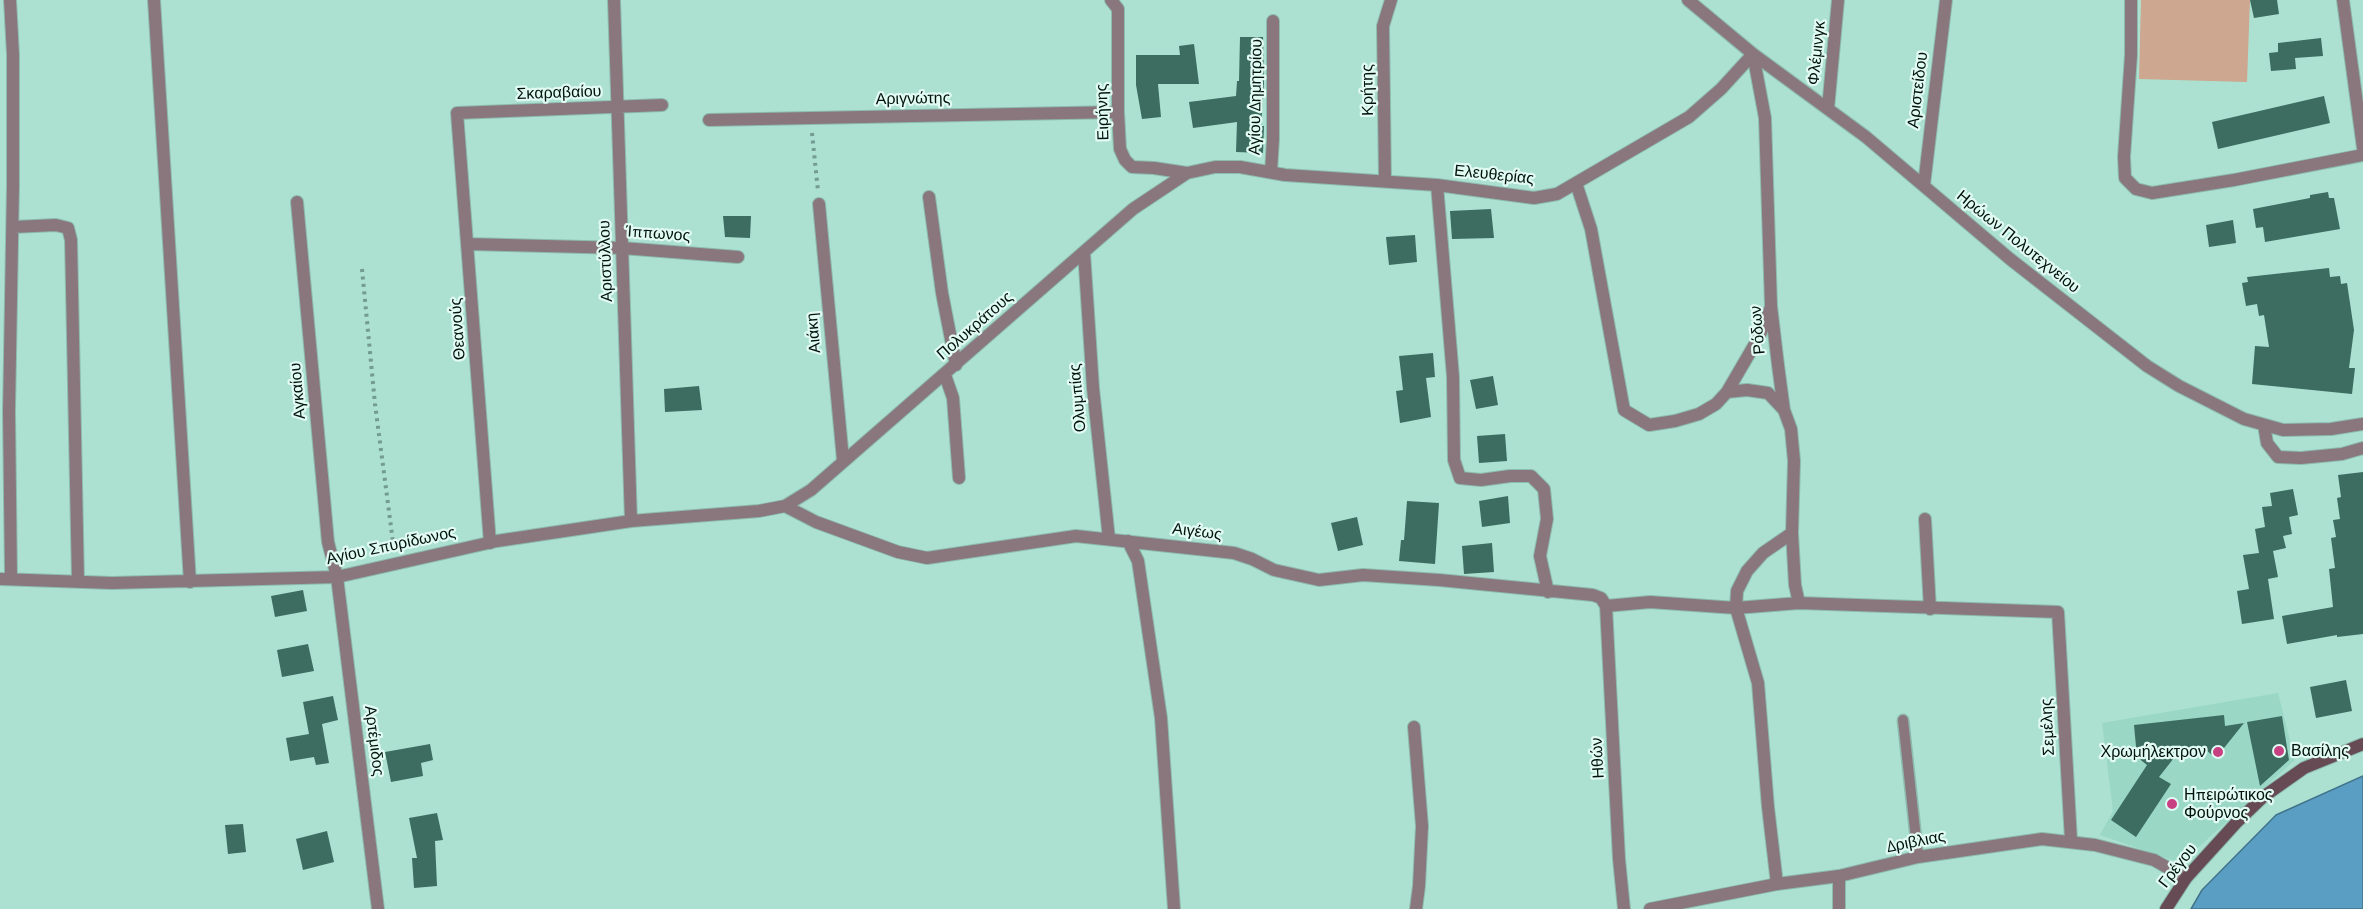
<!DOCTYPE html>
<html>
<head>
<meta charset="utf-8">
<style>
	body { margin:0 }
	canvas { display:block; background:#ace0d1 }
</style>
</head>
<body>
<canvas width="2363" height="909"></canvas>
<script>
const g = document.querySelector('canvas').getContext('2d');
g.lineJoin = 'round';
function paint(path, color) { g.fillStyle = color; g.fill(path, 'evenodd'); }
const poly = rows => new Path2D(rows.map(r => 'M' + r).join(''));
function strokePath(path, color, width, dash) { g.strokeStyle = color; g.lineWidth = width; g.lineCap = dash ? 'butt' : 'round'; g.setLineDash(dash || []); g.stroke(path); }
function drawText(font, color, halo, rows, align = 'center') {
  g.font = font + ' "PT Sans",sans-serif'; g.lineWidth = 4.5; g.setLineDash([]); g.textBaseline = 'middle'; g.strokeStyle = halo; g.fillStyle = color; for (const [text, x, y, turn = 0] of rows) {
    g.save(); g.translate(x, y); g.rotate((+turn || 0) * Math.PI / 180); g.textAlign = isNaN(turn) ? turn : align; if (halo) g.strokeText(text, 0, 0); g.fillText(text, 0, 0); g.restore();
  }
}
paint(poly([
	[2278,693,2295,760,2181,863,2100,835,2113,811,2102,723]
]), '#9ad7c5');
paint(poly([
	[2141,0,2250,0,2247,82,2139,79]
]), '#cda78f');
const water = poly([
	[2363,776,2363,909,2191,909,2202,890,2276,815,2363,776]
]);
paint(water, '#5b9ec3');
strokePath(water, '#40748c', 1.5);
paint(poly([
	[2250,0,2277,0,2279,14,2254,18],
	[1240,37,1263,37,1264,83,1261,126,1264,126,1263,153,1236,152,1237,122,1193,128,1189,102,1236,96,1237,81,1239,81],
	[2321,38,2323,56,2295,58,2296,69,2271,71,2269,53,2278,52,2278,43],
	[1194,44,1199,84,1158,84,1161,117,1142,119,1136,85,1136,55,1180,55,1179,46],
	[2324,96,2330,123,2218,149,2212,122],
	[2328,192,2329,198,2334,198,2340,229,2265,242,2263,227,2256,228,2253,209,2310,198,2310,195],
	[1491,209,1494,238,1452,239,1450,211],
	[723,216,751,216,750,238,725,237],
	[2233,220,2236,243,2209,247,2206,225],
	[1415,235,1417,262,1389,265,1386,237],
	[2329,268,2330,277,2340,276,2341,284,2347,283,2354,330,2349,368,2355,368,2352,394,2252,384,2255,346,2269,347,2264,315,2259,316,2257,304,2246,306,2242,283,2248,282,2247,277],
	[1433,353,1435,377,1426,378,1431,417,1400,423,1396,391,1403,390,1399,356],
	[1493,376,1498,405,1476,409,1470,380],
	[699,386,702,410,665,412,664,389],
	[1505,434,1507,461,1479,463,1477,436],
	[2363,472,2363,634,2337,637,2337,635,2287,644,2282,616,2333,607,2329,569,2335,568,2331,538,2336,537,2333,520,2340,519,2337,498,2341,497,2338,475],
	[2293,489,2298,515,2289,517,2292,534,2283,536,2286,548,2273,551,2278,577,2268,579,2274,619,2242,624,2237,591,2249,589,2243,555,2259,553,2255,529,2265,527,2262,507,2272,506,2270,493],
	[1508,496,1510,523,1482,527,1479,501],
	[1407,501,1439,503,1435,564,1399,561,1401,540,1404,540],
	[1357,517,1363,545,1338,551,1331,523],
	[1492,543,1494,572,1464,574,1462,546],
	[303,590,307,611,275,617,271,596],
	[308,644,314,671,282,677,277,650],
	[2346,680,2352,711,2316,718,2310,687],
	[333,696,338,720,322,724,329,763,316,765,314,757,290,761,286,738,309,734,303,702],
	[2224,715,2225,726,2244,723,2216,758,2202,747,2193,758,2181,749,2159,777,2171,784,2136,837,2111,820,2147,765,2137,757,2134,725],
	[2282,716,2289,760,2260,786,2247,722],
	[430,744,433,760,421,763,423,776,391,782,385,752],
	[437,813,443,840,435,841,437,886,414,888,412,858,417,858,409,818],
	[243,824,246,852,228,854,225,825],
	[327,831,334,862,303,870,296,839]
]), '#3c6d60');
const service = poly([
	[1903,720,1918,857]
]);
const minor = poly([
	[10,0,13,55,13,185,9,412,11,579],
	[154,0,190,582],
	[614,0,631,521],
	[1111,0,1118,9,1118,112,1120,149,1125,160,1132,167,1154,168,1187,173,1215,167,1240,167,1285,175,1437,185,1534,198,1557,194,1689,117,1721,89,1753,54],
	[1688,0,1753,54,1866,137,2010,259,2147,366,2179,386,2244,419,2283,430,2331,429,2363,424],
	[2131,0,2131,55,2124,157,2125,178,2136,189,2152,193,2234,180,2363,155],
	[2343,0,2363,148],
	[1753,54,1765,118,1771,306,1778,365,1784,410,1791,429,1794,461,1792,533,1795,585,1799,603],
	[1828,109,1838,0],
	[709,120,1118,112],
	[1271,172,1273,139,1273,21],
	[1385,181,1383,26,1391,0],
	[1576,183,1591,229,1624,410,1649,425,1675,421,1699,414,1716,404,1727,392,1759,337,1771,307],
	[1437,185,1453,377,1454,460,1460,478,1481,480,1510,476,1531,476,1544,489,1547,519,1540,556,1548,592],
	[1924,185,1946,0],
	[929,197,942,293,956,365],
	[297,202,328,542,337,577,378,909],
	[819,204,843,460],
	[13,227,56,225,68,228,71,240,78,580],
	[468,244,622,248,738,257],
	[1084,252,1093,388,1109,539],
	[945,375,953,398,959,478],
	[1727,392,1747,390,1768,393,1784,410],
	[2264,425,2267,443,2278,457,2301,458,2342,454,2363,448],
	[785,506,816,522,898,552,927,558,1076,536,1234,553,1252,559,1274,570,1319,580,1363,575,1439,580,1593,595,1601,598,1606,606],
	[1925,519,1930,609],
	[1128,541,1138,561,1161,718,1174,909],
	[490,543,457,113,662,105],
	[0,579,112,583,337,577,497,541,631,521,759,511,785,506,811,490,1133,209,1187,173],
	[1606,606,1650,602,1736,608,1799,603,2058,612,2071,840],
	[1606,606,1619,859,1624,909],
	[1414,727,1422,826,1419,886,1416,909],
	[1839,876,1839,909],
	[1777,884,1768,807,1758,683,1736,608,1737,591,1747,571,1763,553,1792,533]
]);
const tertiary = poly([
	[1650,909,1777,884,1839,876,1918,857,2042,839,2095,845,2154,860,2186,878]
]);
const secondary = poly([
	[2166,909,2186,878,2236,823,2263,797,2304,768,2363,744]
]);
strokePath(service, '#8dbbae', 13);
strokePath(minor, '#8dbbae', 14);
strokePath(tertiary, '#8dbbae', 14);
strokePath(secondary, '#8dbbae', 14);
strokePath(poly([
	[812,133,818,191],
	[362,269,375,404,394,550]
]), '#739b90', 4, [3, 4.5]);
strokePath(service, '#8a767d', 10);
strokePath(minor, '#8a767d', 12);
strokePath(tertiary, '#8a767d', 12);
strokePath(secondary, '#664b55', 12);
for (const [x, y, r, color] of [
	[2279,751,6,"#c74081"],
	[2218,752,6,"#c74081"],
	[2172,804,6,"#c74081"]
]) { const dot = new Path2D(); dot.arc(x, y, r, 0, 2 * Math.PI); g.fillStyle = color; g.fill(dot); strokePath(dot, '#e1fbf3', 2); }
drawText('16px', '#01120d', '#e1fbf3', [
	["Φλέμινγκ",1817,53,-84],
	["Κρήτης",1368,90,-91],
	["Αριστείδου",1918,90,-83],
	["Σκαραβαίου",559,93,-2],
	["Αγίου Δημητρίου",1256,97,-89],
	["Αριγνώτης",913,99,-1],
	["Ειρήνης",1103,112,-92],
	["Ελευθερίας",1494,175,6],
	["Ίππωνος",658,234,4],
	["Ηρώων Πολυτεχνείου",2018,242,39],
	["Αριστύλλου",606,261,-92],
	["Πολυκράτους",975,326,-41],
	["Θεανούς",458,329,-94],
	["Ρόδων",1758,330,-95],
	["Αιάκη",814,333,-95],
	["Αγκαίου",298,391,-95],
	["Ολυμπίας",1078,398,-95],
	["Αιγέως",1197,532,7],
	["Αγίου Σπυρίδωνος",391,546,-12],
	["Σεμέλης",2048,727,-93],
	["Αρτέμιδος",374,741,83],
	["Ηθών",1598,758,-93],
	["Δριβλιας",1916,842,-11],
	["Γρέγου",2178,866,-52]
]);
drawText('16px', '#01120d', '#e1fbf3', [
	["Βασίλης",2291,751],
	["Χρωμήλεκτρον",2206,752,"right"],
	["Ηπειρώτικος",2184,795],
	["Φούρνος",2184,813]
], 'left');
</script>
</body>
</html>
